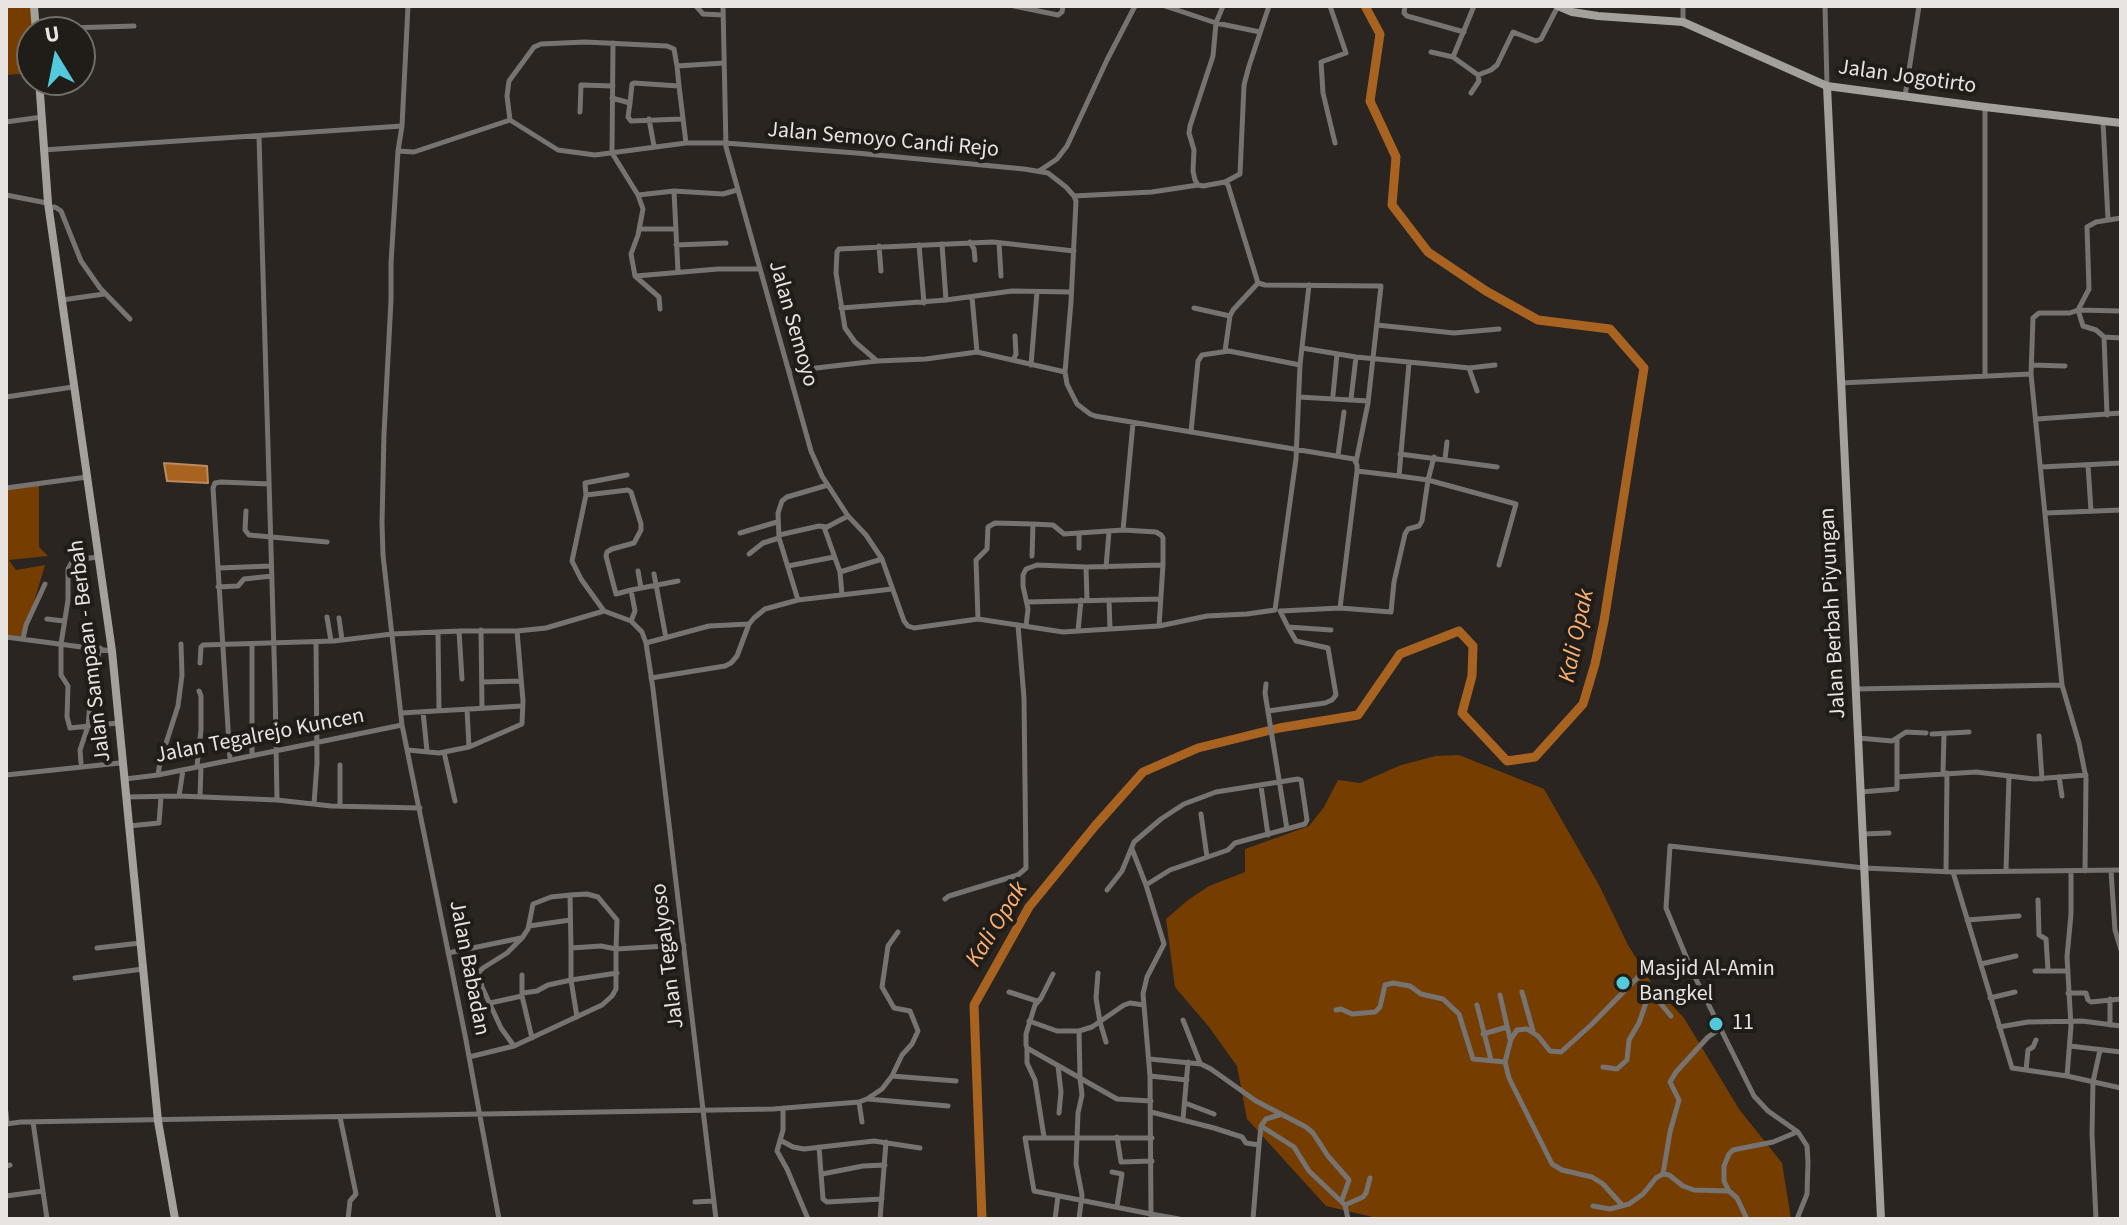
<!DOCTYPE html>
<html>
<head>
<meta charset="utf-8">
<style>
	body { margin:0 }
	#map { position:relative; width:2127px; height:1225px; overflow:hidden; background:#2a2521; font-family:"Source Sans 3",sans-serif }
	canvas { display:block }
	.frame { position:absolute; inset:0; border:8px solid #e7e4e1; pointer-events:none }
	.north { position:absolute; left:16px; top:16px; width:80px; height:80px; box-sizing:border-box; background:#201c18; border:2px solid #706c68; border-radius:50%; rotate:350deg; font-size:22px; font-weight:700; line-height:32px; text-align:center; color:#e7e4e1 }
	.north::after { content:''; display:block; margin:auto; width:28px; height:36px; background:#53cadc; clip-path:polygon(50% 0,100% 100%,50% 72%,0 100%) }
</style>
</head>
<body>
<div id="map">
<canvas width="2127" height="1225"></canvas>
<div class="frame"></div>
<div class="north">U</div>
</div>
<script>
const g = document.querySelector('canvas').getContext('2d');
g.lineJoin = 'round';
function paint(path, color) { g.fillStyle = color; g.fill(path, 'evenodd'); }
const poly = rows => new Path2D(rows.map(r => 'M' + r).join(''));
function strokePath(path, color, width, dash) { g.strokeStyle = color; g.lineWidth = width; g.lineCap = dash ? 'butt' : 'round'; g.setLineDash(dash || []); g.stroke(path); }
function drawText(font, color, halo, rows, align = 'center') {
  g.font = font + ' "Source Sans 3",sans-serif'; g.lineWidth = 8; g.setLineDash([]); g.textBaseline = 'middle'; g.strokeStyle = halo; g.fillStyle = color; for (const [text, x, y, turn = 0] of rows) {
    g.save(); g.translate(x, y); g.rotate((+turn || 0) * Math.PI / 180); g.textAlign = isNaN(turn) ? turn : align; if (halo) g.strokeText(text, 0, 0); g.fillText(text, 0, 0); g.restore();
  }
}
paint(poly([
	[6,6,35,6,32,32,32,73,6,75],
	[39,483,39,547,48,556,9,560,16,570,45,565,23,639,6,637,6,488],
	[1459,755,1544,789,1599,885,1628,945,1653,985,1684,1018,1739,1109,1782,1163,1791,1219,1381,1219,1326,1206,1247,1119,1237,1066,1209,1027,1175,987,1166,919,1188,900,1209,886,1245,872,1245,849,1309,826,1324,807,1338,780,1360,783,1401,765,1436,756]
]), '#753d00');
const water = poly([
	[164,463,207,466,208,483,167,481,164,463]
]);
paint(water, '#a96321');
strokePath(water, '#bc8a5b', 2);
strokePath(poly([
	[982,1219,974,1005,1029,907,1095,826,1143,772,1198,748,1279,728,1358,715,1400,654,1459,631,1473,646,1472,676,1462,713,1507,761,1535,757,1583,704,1595,664,1604,621,1644,368,1610,329,1538,320,1486,291,1428,252,1392,205,1396,157,1370,101,1380,34,1365,6]
]), '#a96321', 9);
strokePath(poly([
	[408,6,402,126,398,151,391,263,391,300,384,434,382,523,383,555,402,725,465,1035,499,1219],
	[696,6,703,14,723,15],
	[723,6,726,147,811,451,822,476,848,516,866,535,882,559,904,621,908,626,914,628,978,619,1063,632,1078,631,1159,626,1207,616,1247,614,1275,610,1296,459,1300,365,1309,285],
	[1014,6,1058,15,1062,12,1063,6],
	[1165,6,1216,23,1260,32],
	[1223,6,1216,23,1213,56,1190,126,1189,133,1194,150,1193,171,1195,180,1198,185,1203,186,1225,182,1228,185,1258,283,1265,285,1381,286,1368,403,1356,462],
	[1330,6,1346,53,1321,62,1323,93,1335,143],
	[1405,6,1404,13,1407,16,1464,32],
	[1825,6,1827,85],
	[1683,21,1683,6],
	[36,29,134,26],
	[613,43,612,153,638,195,643,209,638,235,631,254,635,276,659,297,660,309],
	[1431,52,1453,57,1478,75,1479,81,1471,93],
	[1453,57,1474,6],
	[677,66,679,86],
	[1478,75,1491,70,1497,65,1513,32,1536,41,1541,39,1558,6],
	[1905,96,1919,6],
	[612,98,630,103,632,84,634,83,679,86,686,143],
	[630,103,628,117,631,121,682,119],
	[580,112,581,85,613,86],
	[649,119,654,146],
	[510,120,507,96,509,81,534,47,541,44,585,42,667,46,674,49,677,66,724,63],
	[6,122,42,117],
	[2103,122,2108,219],
	[259,136,275,686,277,800],
	[43,150,402,126],
	[398,151,414,152,510,120,558,150,595,155,686,143,725,143,856,153,1024,169,1048,173,1066,187,1074,196,1076,201,1071,302,1065,372,1067,384,1077,404,1090,414,1095,416,1354,459,1357,465,1357,471,1340,608],
	[1039,171,1057,159,1067,146,1107,60,1135,6],
	[1225,182,1240,174,1244,85,1249,66,1269,6],
	[674,191,678,272],
	[6,195,47,203],
	[638,195,674,191,723,194,737,190],
	[1074,196,1152,192,1198,185],
	[49,208,55,207,61,211,81,261,100,288,130,319],
	[640,229,675,229],
	[970,242,974,249,975,260],
	[999,243,1001,276],
	[942,244,946,300],
	[676,245,726,243],
	[919,245,924,303],
	[879,246,881,271],
	[636,276,718,269,759,269],
	[972,297,977,352],
	[62,300,104,294],
	[841,308,946,300,1012,291,1071,292],
	[1194,308,1230,316],
	[1377,325,1454,333,1499,329],
	[2104,337,2121,338],
	[1302,348,1356,357,1450,366,1469,368,1495,365],
	[1225,351,1230,316,1233,310,1258,283],
	[1013,360,1016,354,1015,336],
	[877,361,855,342,845,328,836,273,837,252,839,249,993,242,1074,251],
	[1409,363,1399,476,1428,480,1516,504,1499,565],
	[1031,365,1037,292],
	[2032,365,2065,366],
	[1469,368,1477,391],
	[790,371,877,361,926,359,977,352,1065,372],
	[1985,376,1985,107],
	[1840,383,2031,374],
	[1333,395,1337,354],
	[6,397,73,387],
	[1299,397,1368,401],
	[1351,399,1356,357],
	[2107,415,2104,337,2096,330,2083,326,2078,310,2121,311],
	[2037,419,2121,413],
	[1191,432,1198,361,1202,355,1229,351,1300,365],
	[1400,454,1497,467],
	[1338,455,1344,412],
	[1445,459,1447,442],
	[2088,465,2091,511],
	[2041,467,2121,463],
	[1357,471,1399,476],
	[828,485,787,497,782,501,778,513,779,538,798,600,892,589],
	[6,488,87,477],
	[586,495,628,490,631,492,641,524,641,530,634,543,612,549,607,552,606,556,616,594,631,590,635,611,631,621],
	[246,511,245,530,249,535,327,542],
	[2046,513,2121,510],
	[824,527,840,572,882,559],
	[1123,530,1133,423],
	[740,533,777,522],
	[1079,533,1079,548],
	[779,535,819,526,827,527,848,516],
	[749,554,763,543,779,538],
	[1032,556,1033,524],
	[98,557,75,560,72,562,68,569,68,600,61,644,61,675,68,686,67,717,70,728,118,723],
	[788,566,834,557],
	[1086,567,1087,601],
	[1106,567,1109,532],
	[218,568,271,566],
	[638,571,641,588],
	[840,572,842,595],
	[654,574,666,638],
	[218,587,238,586,244,579,272,576],
	[631,590,678,581],
	[1109,600,1110,629],
	[1027,602,1160,599],
	[85,607,86,646],
	[604,611,581,579,572,561,586,495,585,483,627,475],
	[1280,611,1288,627,1331,630],
	[1281,611,1340,608,1391,612,1394,582,1405,534,1408,529,1419,526,1422,521,1428,480,1434,457],
	[327,617,331,641],
	[339,618,342,640],
	[47,619,64,621],
	[978,619,976,560,987,549,988,527,995,523,1033,524,1053,525,1064,534,1123,530,1156,532,1161,535,1163,538,1163,565,1159,626],
	[1026,626,1028,609,1023,586,1023,575,1026,569,1037,565,1086,567,1163,565],
	[481,630,482,708],
	[459,631,462,679],
	[1078,631,1081,600],
	[438,632,439,710],
	[6,637,112,651],
	[23,639,26,625,45,584],
	[646,643,709,626,749,624],
	[200,663,201,647,203,645,334,641,392,634,459,631,517,631,546,628,604,611,631,621,642,632,646,643,653,689,716,1219],
	[651,678,725,666,731,663,737,656,749,624,754,618,765,609,798,600],
	[483,682,521,681],
	[1266,684,1265,693,1287,829],
	[1856,689,2062,685],
	[1268,711,1325,703,1332,700,1336,695,1328,648,1296,641,1288,627],
	[423,712,427,751],
	[401,713,522,706],
	[1932,734,1969,732],
	[2039,736,2042,779],
	[1858,738,1892,741,1906,732,1926,733],
	[469,747,522,724,523,701,517,631],
	[408,750,439,753,469,747,467,709],
	[444,752,455,801],
	[252,755,252,644],
	[230,760,213,488,215,483,221,482,269,484],
	[81,763,80,750,88,726,92,682,100,648],
	[197,766,201,730,201,696,199,691],
	[1943,773,1944,734],
	[6,775,120,763],
	[158,775,160,762,178,706,182,675,181,644],
	[1897,777,1976,772,2034,779,2086,775],
	[2059,777,2062,796],
	[125,779,158,775,402,725],
	[1261,786,1268,835],
	[1861,792,1897,789,1897,739],
	[179,796,183,770],
	[126,797,179,796,277,800,331,806,420,808],
	[200,797,201,766],
	[314,804,317,763,316,642],
	[340,806,340,765],
	[1201,814,1207,857],
	[129,826,159,823,161,797],
	[1863,834,1889,833],
	[1132,849,1146,885],
	[2006,870,2009,777],
	[1946,871,1947,773],
	[2085,871,2086,778,2079,743,2062,685,2031,374,2033,318,2039,313,2070,313,2078,310,2089,289,2087,227,2096,222,2121,218],
	[2111,871,2115,930,2121,950],
	[1953,872,2012,1068,2067,1076,2121,1088],
	[570,895,571,948],
	[945,899,949,896,1018,875,1026,868,1024,698,1018,625],
	[2038,900,2039,935,2046,939,2048,970],
	[1967,920,2019,916],
	[529,926,570,920],
	[97,948,140,943],
	[448,953,521,938],
	[1981,964,2016,956],
	[2035,971,2068,971],
	[1098,973,1096,998,1100,1022,1106,1042],
	[1053,974,1041,998,1035,1005,1026,1034,1026,1045,1027,1048,1080,1078,1082,1095,1078,1113,1077,1138,1025,1138,1034,1191,1151,1214,1150,1076,1143,994,1147,977,1164,944,1146,885,1170,870,1228,850,1235,843,1305,824,1307,820,1301,780,1298,779,1216,792,1184,804,1161,819,1134,842,1122,871,1107,890],
	[522,975,522,996,532,1038],
	[75,978,143,969],
	[1009,992,1037,1001],
	[1522,992,1533,1031],
	[1651,992,1671,1016],
	[523,993,537,991,548,985,571,980,577,1017],
	[2068,993,2086,993,2088,1000,2091,1002,2121,999],
	[1500,995,1510,1039],
	[1990,998,2015,992],
	[490,1003,522,996],
	[1144,1005,1130,1003,1124,1005,1092,1027,1079,1031,1080,1078,1117,1099,1151,1101],
	[1477,1005,1491,1060],
	[1336,1010,1341,1009,1352,1014,1375,1012,1380,1007,1385,985,1393,983,1410,986,1421,994,1443,999,1459,1014,1473,1059,1505,1062],
	[1183,1020,1200,1063],
	[1029,1021,1057,1031,1079,1031],
	[2110,1025,2110,999],
	[1999,1027,2028,1022,2082,1021,2121,1026],
	[1483,1034,1507,1027],
	[514,1046,501,1028,482,987,479,972,483,968,507,953,522,938,528,929,533,904,551,897,570,895,587,894,598,897,617,920,616,949,601,946,571,948,571,980,617,973],
	[2070,1046,2121,1052],
	[1027,1048,1027,1063,1035,1080,1044,1137],
	[469,1057,514,1046,602,1005,612,996,616,989,616,949,684,945],
	[1149,1059,1201,1064,1211,1069,1256,1101,1306,1127,1313,1133,1328,1156,1349,1180,1342,1200],
	[1058,1066,1061,1092,1059,1113],
	[1603,1067,1617,1069,1627,1060,1629,1040,1639,1023,1650,991,1646,984],
	[2026,1070,2028,1050,2033,1047,2036,1040],
	[892,1076,956,1081],
	[1150,1076,1187,1080],
	[2067,1076,2071,1026,2067,957,2071,914,2071,871],
	[868,1099,948,1106],
	[859,1102,862,1122],
	[1185,1103,1214,1114],
	[783,1108,783,1130,777,1151,787,1169,808,1219],
	[6,1112,7,1123],
	[1151,1112,1214,1128,1242,1137,1246,1143,1259,1145,1261,1126,1266,1119,1279,1115],
	[340,1117,356,1194,350,1201,348,1219],
	[1183,1119,1188,1062],
	[33,1122,47,1219],
	[6,1124,21,1122,773,1109,859,1102,867,1099,882,1089,892,1076,902,1055,912,1044,918,1031,910,1011,894,1008,882,987,888,946,898,932],
	[1261,1126,1294,1147,1309,1171,1345,1205],
	[1117,1137,1121,1162,1152,1161],
	[780,1140,793,1147,804,1149,874,1141,920,1148],
	[819,1147,823,1199,827,1202,882,1199],
	[6,1166,10,1165],
	[1112,1172,1122,1174,1117,1206],
	[822,1174,863,1166,885,1165],
	[1663,1174,1670,1132,1679,1100,1670,1082,1676,1072,1708,1037,1720,1029],
	[6,1196,43,1191],
	[695,1202,714,1201],
	[1622,1205,1603,1184,1592,1177,1562,1170,1552,1164,1509,1078,1505,1062,1511,1039,1517,1030,1527,1029,1538,1036,1550,1051,1561,1052,1591,1025,1641,974,1645,972,1692,971],
	[1593,1206,1610,1209,1629,1204,1643,1194,1656,1178,1663,1174,1669,1175,1683,1186,1694,1190,1729,1191],
	[880,1219,886,1142],
	[1055,1219,1058,1196],
	[1079,1219,1082,1195,1076,1164,1077,1138,1152,1138],
	[1151,1219,1151,1214,1179,1219],
	[1253,1219,1259,1145],
	[1348,1219,1345,1205,1363,1197,1366,1193,1370,1178],
	[1747,1219,1737,1198,1729,1191,1724,1181,1724,1166,1729,1154,1733,1150,1773,1142,1797,1132],
	[1797,1219,1807,1194,1808,1162,1807,1146,1798,1132,1768,1111,1754,1096,1692,971,1666,908,1670,846,1864,868,1953,872,2121,870],
	[2096,1219,2092,1134,2093,1082,2100,1050]
]), '#767371', 5);
strokePath(poly([
	[34,6,36,32],
	[1558,6,1572,12,1598,16,1683,22,1827,86,1985,107,2121,123],
	[39,80,48,203,112,651,158,1121,175,1219],
	[1827,86,1881,1219]
]), '#a4a09c', 8);
for (const [x, y, r, color] of [
	[1623,983,8,"#53cadc"],
	[1716,1024,8,"#53cadc"]
]) { const dot = new Path2D(); dot.arc(x, y, r, 0, 2 * Math.PI); g.fillStyle = color; g.fill(dot); strokePath(dot, '#201c18', 3); }
drawText('22px', '#e7e4e1', '#201c18', [
	["Jalan Jogotirto",1907,78,8],
	["Jalan Semoyo Candi Rejo",883,141,5],
	["Jalan Semoyo",792,324,74],
	["Jalan Berbah Piyungan",1834,613,-93],
	["Jalan Sampaan - Berbah",91,651,-97],
	["Jalan Tegalrejo Kuncen",260,737,-11],
	["Jalan Tegalyoso",669,956,-97],
	["Jalan Babadan",468,968,79]
]);
drawText('22px', '#e7e4e1', '#201c18', [
	["Masjid Al-Amin",1639,970],
	["Bangkel",1639,995],
	["11",1732,1024]
], 'left');
drawText('italic 24px', '#fdb072', '#201c18', [
	["Kali Opak",1578,636,-78],
	["Kali Opak",998,925,-58]
]);
</script>
</body>
</html>
